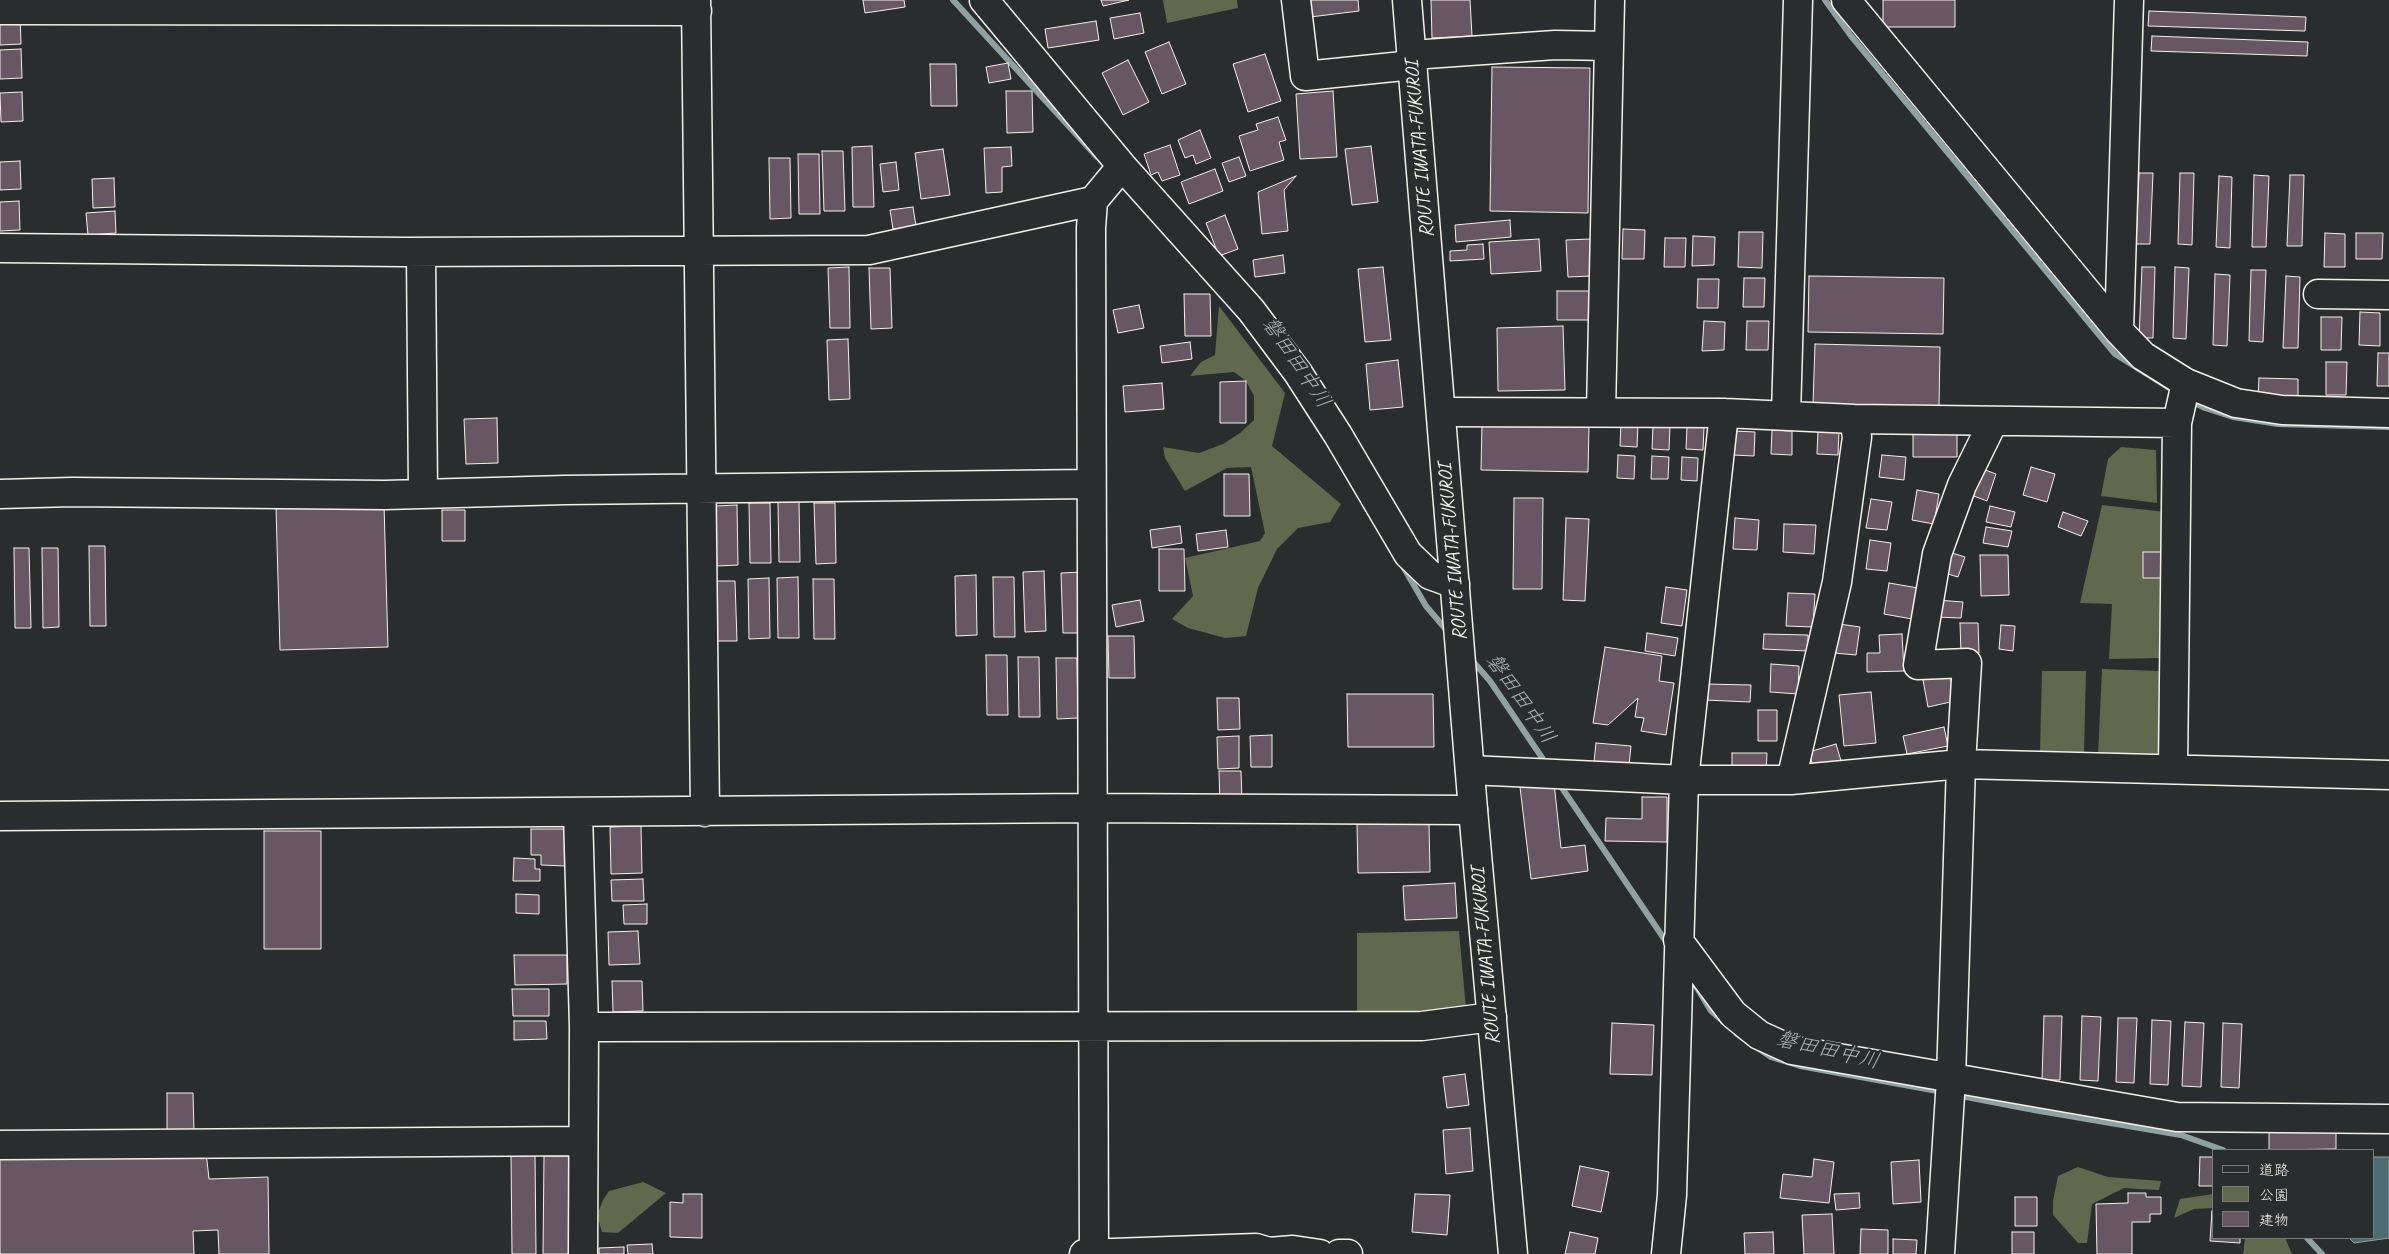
<!DOCTYPE html>
<html>
<head>
<meta charset="utf-8">
<style>
	body { margin:0 }
	#map { position:relative; width:2389px; height:1254px; overflow:hidden; background:#2a2d2e; font-family:Caveat,"Klee One",sans-serif }
	canvas { display:block }
	.legend { position:absolute; left:2212px; top:1149px; width:162px; height:90px; box-sizing:border-box; background:#2a2d2e; border:1px solid #7b7b78; margin:0; padding:6px 9px; list-style:none; font-size:15px; color:#f4f1e8 }
	.legend li { display:flex; align-items:center; gap:10px; height:25px }
	.legend b { width:25px; border:1px solid #7b7b78 }
</style>
</head>
<body>
<div id="map">
<canvas width="2389" height="1254"></canvas>
<ul class="legend">
<li><b style="height:6px;background:#2a2d2e"></b>道路</li>
<li><b style="height:14px;background:#61684e"></b>公園</li>
<li><b style="height:14px;background:#675762"></b>建物</li>
</ul>
</div>
<script>
const g = document.querySelector('canvas').getContext('2d');
g.lineJoin = 'round';
function paint(path, color) { g.fillStyle = color; g.fill(path, 'evenodd'); }
const poly = rows => new Path2D(rows.map(r => 'M' + r).join(''));
function strokePath(path, color, width, dash) { g.strokeStyle = color; g.lineWidth = width; g.lineCap = dash ? 'butt' : 'round'; g.setLineDash(dash || []); g.stroke(path); }
function drawText(font, color, halo, rows, align = 'center') {
  g.font = font + ' Caveat,"Klee One",sans-serif'; g.lineWidth = 4.5; g.setLineDash([]); g.textBaseline = 'middle'; g.strokeStyle = halo; g.fillStyle = color; for (const [text, x, y, turn = 0] of rows) {
    g.save(); g.translate(x, y); g.rotate((+turn || 0) * Math.PI / 180); g.textAlign = isNaN(turn) ? turn : align; if (halo) g.strokeText(text, 0, 0); g.fillText(text, 0, 0); g.restore();
  }
}
paint(poly([
	[1163,0,1237,0,1238,8,1167,23],
	[1219,306,1285,393,1272,446,1341,504,1330,522,1298,528,1277,549,1258,588,1246,636,1225,638,1188,628,1172,619,1193,596,1185,558,1260,541,1265,533,1251,467,1227,468,1185,491,1165,458,1163,447,1199,453,1223,444,1240,433,1254,420,1254,396,1246,381,1234,372,1190,376,1201,362,1215,355],
	[2121,447,2156,450,2157,503,2101,496,2108,459],
	[2102,505,2166,512,2163,658,2109,659,2112,604,2080,603],
	[2102,669,2159,671,2159,760,2098,756],
	[2042,671,2086,671,2084,752,2040,751],
	[1459,931,1467,1020,1357,1027,1357,933],
	[2078,1167,2108,1177,2161,1181,2159,1190,2124,1188,2092,1204,2087,1243,2078,1243,2053,1215,2053,1201,2058,1176],
	[643,1182,666,1193,618,1233,602,1232,597,1215,603,1200,609,1191],
	[2213,1194,2213,1208,2194,1209,2174,1218,2180,1199],
	[2245,1238,2285,1238,2292,1254,2243,1254]
]), '#61684e');
const water = poly([
	[2373,1157,2389,1157,2389,1238,2354,1243,2349,1238,2373,1238,2373,1157]
]);
paint(water, '#4e6b72');
strokePath(water, '#90a1a1', 1);
strokePath(poly([
	[953,0,1097,157],
	[1825,0,1851,36,2115,354,2174,391],
	[2189,400,2205,408,2233,417,2278,424,2389,427],
	[1401,563,1426,606,1449,633],
	[1470,658,1490,681,1547,765],
	[1558,782,1669,946],
	[1694,983,1711,1011,1724,1022],
	[1737,1034,1771,1057,1800,1066,1943,1092],
	[1956,1095,2034,1110,2181,1135,2223,1150],
	[2307,1238,2322,1254]
]), '#90a1a1', 6);
const building = poly([
	[863,0,904,0,905,7,865,13,863,0],
	[1101,0,1129,0,1103,6,1101,0],
	[1308,0,1358,0,1359,11,1310,17,1308,0],
	[1431,0,1470,0,1472,36,1432,38,1431,0],
	[1883,0,1955,0,1955,27,1883,27,1883,0],
	[2149,11,2306,17,2305,31,2148,26,2149,11],
	[1140,13,1144,33,1114,39,1110,18,1140,13],
	[20,15,21,44,0,45,0,16,20,15],
	[1096,21,1099,40,1048,48,1045,29,1096,21],
	[2152,36,2308,42,2307,56,2151,51,2152,36],
	[1169,42,1186,84,1162,94,1145,52,1169,42],
	[21,49,22,78,0,79,0,50,21,49],
	[1265,54,1281,101,1248,112,1233,64,1265,54],
	[1128,60,1149,102,1123,115,1102,73,1128,60],
	[1008,63,1011,79,989,83,986,67,1008,63],
	[930,64,956,64,957,106,931,106,930,64],
	[1492,67,1590,68,1588,213,1490,211,1492,67],
	[1006,91,1032,91,1033,132,1007,133,1006,91],
	[1333,91,1337,157,1300,159,1296,94,1333,91],
	[22,92,23,121,1,122,0,93,22,92],
	[1278,117,1286,140,1279,142,1284,160,1250,171,1239,136,1258,130,1256,124,1278,117],
	[1200,130,1211,158,1196,164,1193,155,1185,158,1178,140,1200,130],
	[1170,145,1180,175,1162,181,1158,172,1151,175,1144,154,1170,145],
	[872,146,874,207,853,207,852,147,872,146],
	[1371,146,1378,202,1352,205,1345,149,1371,146],
	[1011,147,1012,166,1002,167,1002,192,986,193,984,148,1011,147],
	[943,149,950,195,921,199,915,153,943,149],
	[822,151,843,151,845,211,824,211,822,151],
	[798,154,819,154,820,214,799,214,798,154],
	[1239,157,1246,176,1229,182,1222,163,1239,157],
	[769,158,790,158,791,218,770,219,769,158],
	[20,161,21,189,0,190,0,162,20,161],
	[896,162,899,190,883,192,880,164,896,162],
	[1215,169,1223,191,1189,204,1181,182,1215,169],
	[2139,173,2153,173,2150,244,2136,244,2139,173],
	[2180,173,2194,173,2192,245,2178,244,2180,173],
	[2254,175,2269,176,2266,247,2252,247,2254,175],
	[2290,175,2304,175,2302,246,2287,246,2290,175],
	[1296,176,1284,190,1288,231,1262,234,1258,192,1296,176],
	[2219,176,2232,177,2230,248,2216,247,2219,176],
	[114,178,115,207,93,208,92,179,114,178],
	[19,201,20,230,0,231,0,202,19,201],
	[913,207,916,226,893,229,890,210,913,207],
	[115,211,116,233,88,235,86,213,115,211],
	[1225,215,1238,249,1219,256,1206,223,1225,215],
	[1510,220,1511,237,1456,242,1455,225,1510,220],
	[1623,229,1645,230,1644,259,1622,259,1623,229],
	[1739,232,1763,232,1762,268,1738,267,1739,232],
	[2325,233,2345,234,2345,267,2324,267,2325,233],
	[2356,233,2383,233,2382,259,2356,259,2356,233],
	[1693,236,1715,237,1714,265,1692,266,1693,236],
	[1665,238,1686,238,1685,267,1664,267,1665,238],
	[1539,239,1541,271,1491,274,1489,242,1539,239],
	[1591,239,1592,276,1568,277,1566,240,1591,239],
	[1483,244,1484,259,1450,261,1450,251,1467,250,1467,245,1483,244],
	[1283,255,1285,273,1255,277,1253,260,1283,255],
	[849,267,850,328,830,328,828,268,849,267],
	[1383,267,1391,340,1365,342,1358,269,1383,267],
	[2142,267,2155,267,2153,338,2139,338,2142,267],
	[2175,267,2189,268,2186,339,2173,338,2175,267],
	[869,268,890,268,892,328,871,329,869,268],
	[2251,270,2266,270,2263,342,2249,341,2251,270],
	[2215,274,2230,275,2227,346,2213,345,2215,274],
	[1809,276,1944,278,1943,334,1808,332,1809,276],
	[2286,276,2300,277,2298,348,2283,348,2286,276],
	[1744,278,1765,278,1764,307,1743,307,1744,278],
	[1698,279,1719,279,1718,308,1697,308,1698,279],
	[1557,291,1593,291,1593,320,1557,320,1557,291],
	[1184,294,1210,294,1211,336,1185,336,1184,294],
	[1139,305,1144,328,1118,333,1113,310,1139,305],
	[2360,312,2380,313,2380,346,2359,345,2360,312],
	[2321,317,2342,317,2341,350,2321,350,2321,317],
	[1704,321,1725,322,1724,350,1702,351,1704,321],
	[1747,321,1769,321,1768,350,1746,350,1747,321],
	[1563,326,1565,390,1498,391,1497,328,1563,326],
	[848,339,850,399,829,400,827,340,848,339],
	[1190,342,1192,359,1162,363,1160,346,1190,342],
	[1815,344,1940,347,1939,407,1813,405,1815,344],
	[2378,353,2389,353,2389,386,2377,386,2378,353],
	[1398,360,1403,407,1370,410,1366,364,1398,360],
	[2326,362,2347,362,2346,395,2326,395,2326,362],
	[2259,378,2298,379,2298,399,2258,398,2259,378],
	[1246,381,1246,423,1220,423,1220,382,1246,381],
	[1162,383,1164,409,1125,412,1123,386,1162,383],
	[497,418,498,463,466,464,464,419,497,418],
	[1482,423,1589,426,1588,472,1481,470,1482,423],
	[1621,423,1638,424,1637,447,1620,446,1621,423],
	[1653,426,1670,426,1669,450,1652,449,1653,426],
	[1687,426,1704,427,1703,450,1686,449,1687,426],
	[1772,430,1792,431,1792,455,1771,454,1772,430],
	[1818,430,1839,431,1838,455,1817,454,1818,430],
	[1734,431,1755,432,1754,456,1733,455,1734,431],
	[1913,432,1957,432,1957,457,1913,457,1913,432],
	[1618,455,1635,456,1634,479,1617,478,1618,455],
	[1882,455,1906,457,1904,480,1879,477,1882,455],
	[1652,456,1669,457,1668,479,1651,479,1652,456],
	[1682,457,1698,458,1697,481,1681,480,1682,457],
	[2031,467,2055,474,2047,502,2023,495,2031,467],
	[1980,468,1996,474,1987,501,1971,495,1980,468],
	[1224,474,1249,474,1250,516,1224,516,1224,474],
	[1917,490,1939,494,1934,524,1912,520,1917,490],
	[1514,498,1543,498,1542,589,1513,589,1514,498],
	[1871,499,1892,502,1887,530,1866,528,1871,499],
	[799,501,800,562,779,562,778,502,799,501],
	[749,503,770,503,771,563,750,563,749,503],
	[814,503,835,503,836,563,816,564,814,503],
	[384,504,388,647,280,650,276,507,384,504],
	[737,505,738,565,717,566,715,506,737,505],
	[1990,506,2015,512,2011,527,1986,522,1990,506],
	[442,510,465,510,465,541,442,541,442,510],
	[2063,512,2088,521,2081,536,2058,527,2063,512],
	[1566,518,1589,519,1585,601,1563,600,1566,518],
	[1735,518,1759,520,1757,550,1733,549,1735,518],
	[1784,524,1816,525,1814,554,1783,552,1784,524],
	[1180,526,1182,543,1152,548,1150,530,1180,526],
	[1986,527,2012,531,2008,547,1983,543,1986,527],
	[1226,530,1228,547,1198,551,1196,534,1226,530],
	[1870,540,1891,543,1887,571,1866,569,1870,540],
	[89,546,105,546,106,626,90,626,89,546],
	[14,548,29,548,31,628,15,628,14,548],
	[42,548,58,548,59,627,43,628,42,548],
	[1159,549,1184,549,1185,591,1159,591,1159,549],
	[1949,552,1965,557,1958,577,1941,572,1949,552],
	[2143,552,2162,552,2162,578,2143,578,2143,552],
	[1980,555,2008,555,2009,595,1981,596,1980,555],
	[1044,571,1046,631,1025,632,1023,572,1044,571],
	[1082,572,1084,633,1063,633,1061,573,1082,572],
	[976,575,977,635,956,636,955,576,976,575],
	[798,577,799,638,778,638,777,578,798,577],
	[993,577,1014,577,1015,637,994,637,993,577],
	[769,578,770,638,749,639,748,579,769,578],
	[813,579,834,579,835,639,814,639,813,579],
	[714,581,735,581,737,641,716,641,714,581],
	[1889,583,1918,588,1912,619,1884,614,1889,583],
	[1666,587,1687,590,1682,626,1661,623,1666,587],
	[1788,593,1815,594,1813,627,1786,626,1788,593],
	[1140,600,1144,621,1116,627,1112,605,1140,600],
	[1937,600,1963,602,1961,618,1936,617,1937,600],
	[1960,623,1978,623,1979,653,1961,653,1960,623],
	[1839,624,1860,627,1856,655,1834,653,1839,624],
	[2001,625,2015,626,2013,651,1999,649,2001,625],
	[1647,633,1678,638,1675,656,1645,651,1647,633],
	[1764,634,1808,635,1808,651,1763,649,1764,634],
	[1902,634,1904,671,1867,672,1867,653,1880,653,1879,635,1902,634],
	[1108,636,1134,636,1135,678,1109,678,1108,636],
	[1605,647,1662,656,1659,681,1674,683,1666,735,1641,731,1644,718,1635,717,1638,698,1608,725,1593,723,1605,647],
	[986,655,1007,655,1008,715,987,715,986,655],
	[1018,657,1039,657,1040,717,1019,717,1018,657],
	[1056,658,1077,658,1078,718,1057,719,1056,658],
	[1771,664,1799,666,1798,694,1770,692,1771,664],
	[1950,675,1955,701,1928,707,1923,680,1950,675],
	[1706,684,1751,685,1750,702,1705,700,1706,684],
	[1871,692,1876,743,1844,746,1839,695,1871,692],
	[1347,694,1433,694,1434,747,1348,747,1347,694],
	[1217,698,1239,698,1240,729,1218,730,1217,698],
	[1758,710,1777,710,1777,741,1758,741,1758,710],
	[1944,727,1948,746,1907,754,1903,736,1944,727],
	[1272,735,1272,767,1251,767,1250,736,1272,735],
	[1239,736,1239,768,1218,769,1217,737,1239,736],
	[1596,743,1631,746,1629,765,1594,762,1596,743],
	[1836,744,1842,764,1814,771,1809,752,1836,744],
	[1732,753,1767,753,1766,771,1732,770,1732,753],
	[1219,771,1241,771,1242,802,1220,803,1219,771],
	[1554,783,1561,848,1585,845,1588,871,1531,879,1520,787,1554,783],
	[1642,797,1667,797,1667,842,1605,841,1606,818,1642,819,1642,797],
	[1357,824,1429,824,1430,872,1358,873,1357,824],
	[641,826,642,873,611,874,610,827,641,826],
	[531,829,567,829,566,866,541,865,541,855,531,855,531,829],
	[264,831,321,831,321,949,264,949,264,831],
	[514,858,535,859,535,869,540,869,540,881,513,881,514,858],
	[643,879,644,901,612,901,611,880,643,879],
	[1455,883,1457,918,1405,920,1403,886,1455,883],
	[516,894,539,895,539,914,516,913,516,894],
	[647,904,647,924,624,924,623,905,647,904],
	[638,931,640,964,609,965,608,932,638,931],
	[514,955,567,955,567,984,515,985,514,955],
	[612,981,642,981,643,1011,613,1012,612,981],
	[512,989,549,989,549,1016,513,1016,512,989],
	[2044,1016,2062,1016,2060,1080,2042,1080,2044,1016],
	[2082,1016,2101,1017,2098,1081,2080,1080,2082,1016],
	[2118,1018,2137,1018,2134,1083,2116,1082,2118,1018],
	[2152,1020,2171,1021,2168,1085,2150,1084,2152,1020],
	[514,1021,546,1021,547,1039,514,1040,514,1021],
	[2185,1022,2204,1023,2201,1087,2182,1086,2185,1022],
	[1612,1023,1654,1025,1652,1075,1610,1074,1612,1023],
	[2223,1023,2242,1024,2239,1088,2221,1087,2223,1023],
	[1465,1074,1469,1105,1447,1108,1443,1077,1465,1074],
	[167,1093,193,1093,194,1131,167,1132,167,1093],
	[1470,1128,1473,1171,1446,1174,1443,1130,1470,1128],
	[2269,1128,2336,1128,2336,1149,2269,1150,2269,1128],
	[205,1143,209,1179,268,1177,269,1254,219,1254,218,1230,193,1231,194,1254,0,1254,0,1145,205,1143],
	[511,1153,535,1153,536,1254,512,1254,511,1153],
	[544,1156,573,1156,572,1254,543,1254,544,1156],
	[2200,1157,2213,1157,2213,1186,2199,1186,2200,1157],
	[1814,1159,1834,1162,1829,1203,1780,1198,1783,1174,1812,1177,1814,1159],
	[1919,1160,1921,1202,1893,1204,1891,1162,1919,1160],
	[1580,1166,1609,1172,1601,1212,1572,1206,1580,1166],
	[1859,1193,1860,1208,1836,1210,1834,1194,1859,1193],
	[2128,1193,2146,1193,2146,1197,2161,1197,2161,1214,2150,1214,2150,1222,2132,1222,2132,1254,2097,1254,2096,1204,2128,1203,2128,1193],
	[683,1194,702,1194,702,1238,670,1237,670,1202,683,1203,683,1194],
	[1415,1194,1450,1195,1447,1235,1412,1232,1415,1194],
	[2015,1197,2037,1197,2037,1226,2015,1226,2015,1197],
	[2212,1211,2213,1238,2240,1238,2240,1243,2210,1241,2212,1211],
	[1832,1214,1834,1254,1804,1254,1802,1215,1832,1214],
	[1861,1229,1888,1230,1888,1254,1860,1254,1861,1229],
	[1570,1232,1598,1238,1595,1254,1565,1254,1570,1232],
	[1773,1232,1774,1254,1745,1254,1744,1233,1773,1232],
	[2012,1232,2034,1232,2034,1254,2012,1254,2012,1232],
	[1893,1239,1917,1240,1916,1254,1893,1254,1893,1239],
	[652,1244,653,1254,628,1254,627,1245,652,1244],
	[624,1247,624,1254,599,1254,599,1248,624,1247]
]);
paint(building, '#675762');
strokePath(building, '#f4f1e8', 1);
const minor = poly([
	[696,0,705,812],
	[984,0,1122,166,1251,310,1298,373,1338,435,1408,554,1430,575,1455,584],
	[1296,0,1305,76,1413,65],
	[1846,0,2119,331],
	[2129,0,2119,331,2143,356,2186,383,2236,403,2282,410,2389,413],
	[0,10,697,11],
	[1412,55,1555,45,1609,46],
	[0,248,404,252,869,250,1093,201],
	[421,252,423,494],
	[2318,294,2389,295],
	[1442,412,1724,413,1854,419,2177,423],
	[1601,412,1610,0],
	[1786,415,1798,0],
	[0,494,72,492,385,495,565,490,1090,484],
	[2173,769,2177,423,2186,383],
	[1470,770,1684,780,1791,780,1961,764,2389,775],
	[1791,780,1837,582,1857,437,1854,419],
	[578,813,584,1027,583,1254],
	[0,816,1093,808,1473,810],
	[1678,940,1733,1014,1759,1035,1792,1050,2177,1117,2389,1119],
	[584,1027,1422,1026,1492,1017],
	[0,1145,582,1141],
	[1084,1254,1256,1248,1269,1252,1293,1250,1320,1254],
	[1094,1254,1091,228,1093,201,1122,166],
	[1339,1254,1348,1254],
	[1666,1254,1672,1195,1684,780,1724,413],
	[1940,1254,1951,1079,1961,764,1967,663,1918,665,1937,554,1962,485,1993,422]
]);
const major = poly([
	[1407,0,1473,810,1513,1254]
]);
strokePath(minor, '#f4f1e8', 31);
strokePath(major, '#f4f1e8', 31);
strokePath(minor, '#2a2d2e', 28);
strokePath(major, '#2a2d2e', 28);
drawText('20px', '#f4f1e8', '#2a2d2e', [
	["ROUTE IWATA-FUKUROI",1420,149,-95],
	["ROUTE IWATA-FUKUROI",1453,552,-95],
	["ROUTE IWATA-FUKUROI",1486,956,-95]
]);
drawText('italic 21px', '#a9b5b3', '#2a2d2e', [
	["磐田田中川",1296,363,56],
	["磐田田中川",1520,699,55],
	["磐田田中川",1828,1051,13]
]);
</script>
</body>
</html>
